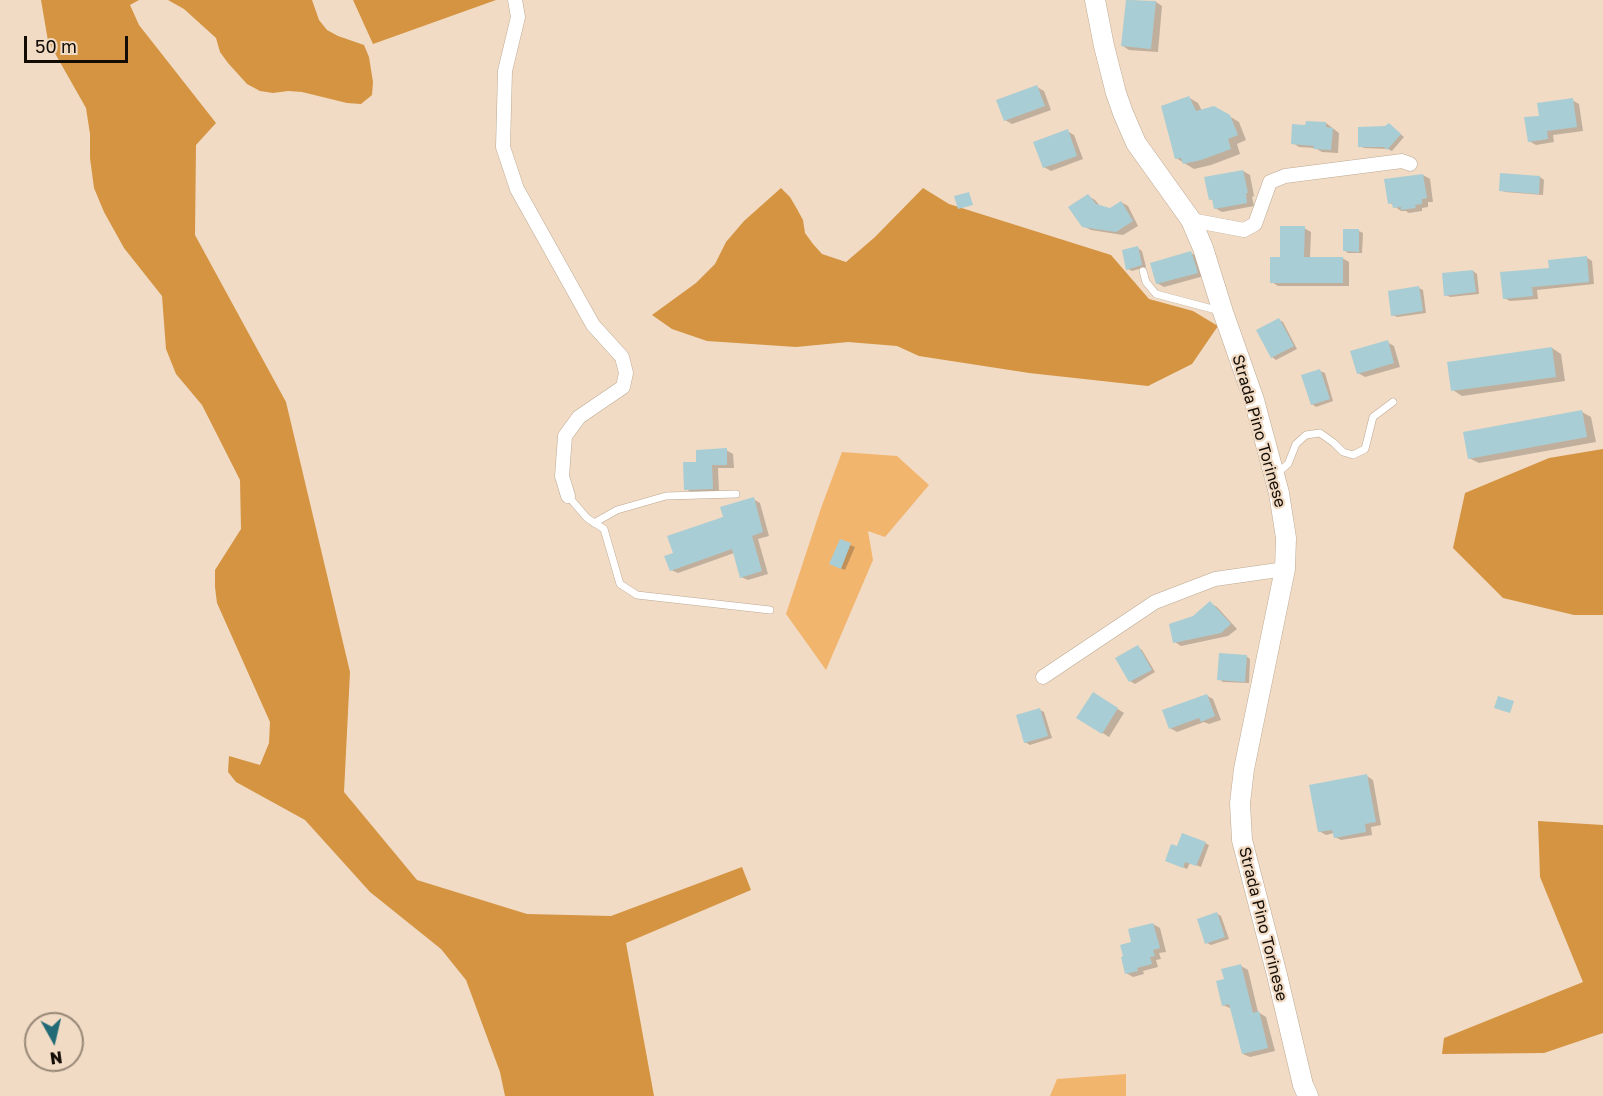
<!DOCTYPE html>
<html>
<head>
<meta charset="utf-8">
<style>
	body { margin:0 }
	#map { position:relative; width:1603px; height:1096px; overflow:hidden; background:#f1dbc4; font-family:"Golos Text",sans-serif }
	canvas { display:block }
	.north { position:absolute; left:24px; top:1012px; width:60px; height:60px; box-sizing:border-box; background:#f1dbc4; border:2px solid #988878; border-radius:50%; rotate:172deg; font-size:16px; font-weight:700; line-height:24px; text-align:center; color:#130c05 }
	.north::after { content:''; display:block; margin:auto; width:21px; height:27px; background:#226b76; clip-path:polygon(50% 0,100% 100%,50% 72%,0 100%) }
	.scale { position:absolute; left:24px; top:36px; width:104px; height:27px; box-sizing:border-box; border:3px solid #130c05; border-top:0; padding-left:8px; font-size:18px; line-height:21px; white-space:nowrap; color:#130c05; -webkit-text-stroke:4px #f1dbc4; paint-order:stroke }
</style>
</head>
<body>
<div id="map">
<canvas width="1603" height="1096"></canvas>
<div class="north">N</div>
<div class="scale">50 m</div>
</div>
<script>
const g = document.querySelector('canvas').getContext('2d');
g.lineJoin = 'round';
function paint(path, color) { g.fillStyle = color; g.fill(path, 'evenodd'); }
const poly = rows => new Path2D(rows.map(r => 'M' + r).join(''));
function strokePath(path, color, width, dash) { g.strokeStyle = color; g.lineWidth = width; g.lineCap = dash ? 'butt' : 'round'; g.setLineDash(dash || []); g.stroke(path); }
function drawText(font, color, halo, rows, align = 'center') {
  g.font = font + ' "Golos Text",sans-serif'; g.lineWidth = 4.5; g.setLineDash([]); g.textBaseline = 'middle'; g.strokeStyle = halo; g.fillStyle = color; for (const [text, x, y, turn = 0] of rows) {
    g.save(); g.translate(x, y); g.rotate((+turn || 0) * Math.PI / 180); g.textAlign = isNaN(turn) ? turn : align; if (halo) g.strokeText(text, 0, 0); g.fillText(text, 0, 0); g.restore();
  }
}
paint(poly([
	[842,452,897,456,929,485,885,537,868,531,873,560,826,670,786,614,821,508],
	[1126,1074,1126,1096,1050,1096,1057,1079]
]), '#f1b56e');
paint(poly([
	[41,0,139,0,130,5,139,25,216,123,196,145,195,235,286,402,350,672,344,792,417,880,527,914,611,916,742,867,751,890,626,943,654,1096,505,1096,500,1072,466,980,441,949,370,892,305,820,236,782,228,772,229,756,260,765,269,743,270,722,217,603,215,587,215,570,241,529,240,480,202,405,176,374,166,349,162,296,124,248,104,212,94,188,90,158,90,134,86,108,48,41],
	[168,0,312,0,319,20,327,30,338,36,364,45,369,57,373,82,372,95,361,104,347,103,302,92,288,91,273,93,260,91,247,84,228,63,220,52,216,38,184,9],
	[353,0,496,0,373,44],
	[781,188,790,197,797,209,803,220,805,233,813,244,822,254,846,262,875,237,923,188,949,204,1111,255,1149,299,1193,311,1218,326,1192,364,1148,386,1029,373,919,356,897,346,848,342,796,347,707,341,672,329,652,315,696,283,715,264,726,242,744,221],
	[1603,449,1603,615,1574,615,1503,598,1453,548,1465,493,1549,458],
	[1538,821,1603,825,1603,1033,1544,1053,1442,1054,1444,1038,1583,982,1540,877]
]), '#d49442');
paint(poly([
	[1127,0,1156,2,1162,6,1158,52,1129,50,1123,46],
	[1037,87,1044,91,1051,110,1012,124,1005,120],
	[1188,97,1198,103,1202,111,1229,116,1239,122,1246,140,1237,144,1240,154,1211,165,1194,169,1176,158],
	[1572,100,1579,104,1583,131,1553,135,1554,142,1536,145,1529,141,1541,117],
	[1326,123,1339,133,1338,153,1322,152,1315,148,1299,147,1293,143],
	[1389,125,1404,137,1392,151,1388,149,1364,148,1360,146],
	[1067,131,1074,135,1083,159,1051,171,1044,167],
	[1243,171,1250,175,1254,196,1252,197,1254,206,1222,212,1215,208,1214,201,1210,199],
	[1502,174,1540,177,1544,180,1543,195,1505,192,1500,190],
	[1423,175,1430,179,1433,202,1428,202,1428,207,1422,208,1422,211,1409,213,1406,211,1401,211,1390,203],
	[1088,196,1095,200,1101,207,1110,210,1121,202,1128,206,1138,226,1123,235,1091,230,1083,226],
	[1304,228,1311,232,1310,258,1342,258,1349,262,1349,286,1278,286,1272,282,1281,259],
	[1359,231,1363,233,1362,253,1348,253,1344,250],
	[1138,248,1142,251,1146,267,1132,271,1128,269],
	[1191,253,1198,257,1204,276,1164,287,1157,283],
	[1586,257,1592,261,1594,284,1537,290,1538,299,1510,301,1504,298,1551,269],
	[1473,271,1477,274,1479,294,1450,297,1446,295],
	[1419,288,1423,290,1426,313,1397,317,1393,315],
	[1279,320,1283,322,1297,349,1276,360,1272,357],
	[1387,342,1394,346,1400,367,1365,377,1358,373],
	[1552,348,1561,354,1565,381,1462,396,1453,390],
	[1320,371,1325,373,1333,401,1316,407,1312,404],
	[1582,412,1591,417,1596,442,1479,463,1469,458],
	[726,450,733,454,734,468,718,468,719,492,693,493,686,489,698,463],
	[753,499,760,503,769,536,758,539,768,574,748,580,741,577,734,553,678,573,671,570,675,554],
	[840,541,855,547,845,570,835,566],
	[1210,603,1217,607,1237,629,1228,636,1181,646,1175,642,1194,617],
	[1138,647,1142,650,1155,672,1135,684,1130,681],
	[1246,656,1250,659,1249,683,1223,682,1219,679],
	[1094,694,1124,713,1109,737,1079,718],
	[1206,695,1213,699,1221,720,1209,724,1204,722,1177,732,1170,728],
	[1040,710,1044,712,1052,738,1030,745,1025,742],
	[1367,776,1373,780,1381,825,1371,827,1372,835,1341,840,1335,837,1334,833,1326,835,1319,831],
	[1205,843,1209,845,1201,867,1190,863,1187,869,1171,862,1178,848],
	[1216,913,1221,916,1229,939,1211,945,1207,943],
	[1153,924,1160,928,1166,952,1159,953,1161,959,1156,960,1158,967,1143,971,1144,974,1133,977,1126,973,1133,943],
	[1241,966,1248,970,1258,1012,1266,1017,1275,1051,1250,1057,1243,1054,1232,1009,1223,1005,1225,981]
]), '#0003');
paint(poly([
	[1126,0,1156,1,1151,49,1121,46],
	[1037,85,1045,106,1004,121,996,100],
	[1189,96,1196,111,1214,106,1230,115,1238,135,1228,139,1231,149,1201,160,1183,164,1181,158,1175,159,1161,106],
	[1573,98,1577,127,1547,131,1548,139,1528,142,1524,117,1539,116,1537,103],
	[1306,121,1326,122,1326,127,1333,128,1331,150,1313,149,1314,146,1291,144,1292,124,1305,125],
	[1389,123,1401,134,1387,150,1384,147,1358,147,1358,127,1385,126],
	[1068,129,1077,156,1043,168,1033,142],
	[1243,170,1248,193,1246,193,1247,203,1214,209,1212,199,1209,200,1204,177],
	[1500,173,1540,176,1539,194,1499,191],
	[1423,174,1427,198,1422,199,1422,204,1415,205,1416,208,1401,210,1401,207,1393,208,1392,203,1388,204,1384,179],
	[969,192,973,205,958,209,954,196],
	[1088,194,1096,204,1110,208,1121,201,1133,221,1116,232,1082,227,1068,207],
	[1280,226,1305,226,1304,257,1343,257,1343,283,1270,283,1270,257,1280,257],
	[1343,229,1359,229,1359,252,1343,251],
	[1138,246,1142,265,1126,270,1122,250],
	[1191,251,1198,273,1156,284,1150,263],
	[1587,256,1589,282,1532,287,1533,296,1503,299,1500,272,1549,268,1548,260],
	[1473,270,1476,292,1444,296,1442,273],
	[1419,286,1423,311,1391,316,1388,291],
	[1279,318,1294,346,1271,358,1256,330],
	[1388,340,1394,363,1357,374,1350,351],
	[1552,347,1556,377,1451,391,1447,362],
	[1320,369,1330,399,1311,405,1301,375],
	[1582,410,1587,437,1468,459,1463,432],
	[727,448,727,465,712,465,713,489,684,490,683,462,696,462,696,450],
	[754,497,763,532,752,536,762,571,740,578,732,549,670,571,664,556,673,553,667,536,723,517,720,507],
	[840,539,851,543,841,569,829,564],
	[1210,601,1231,624,1221,633,1173,643,1169,624,1193,616],
	[1138,645,1152,670,1129,682,1115,658],
	[1219,653,1247,655,1245,682,1217,680],
	[1093,692,1118,708,1102,734,1076,718],
	[1207,694,1215,716,1201,722,1199,718,1169,729,1162,710],
	[1498,696,1514,701,1510,713,1494,708],
	[1040,708,1048,736,1024,743,1016,715],
	[1367,774,1376,822,1365,824,1366,832,1334,838,1332,830,1318,832,1309,785],
	[1182,833,1206,842,1196,866,1185,862,1183,868,1165,861,1171,844,1177,846],
	[1217,912,1225,937,1205,944,1197,919],
	[1153,923,1160,948,1153,950,1155,956,1150,957,1152,964,1137,968,1138,971,1125,974,1121,957,1123,956,1120,945,1131,942,1128,929],
	[1241,964,1253,1013,1259,1011,1268,1048,1242,1054,1229,1004,1222,1006,1216,981,1224,979,1221,969]
]), '#a9cdd4');
const lane = poly([
	[1143,271,1146,282,1156,294,1220,311],
	[1276,474,1288,464,1296,444,1306,435,1320,433,1334,443,1343,452,1353,455,1365,449,1373,417,1393,402],
	[568,496,587,518,604,529,620,584,637,595,770,610],
	[594,523,617,510,666,496,736,494]
]);
const street = poly([
	[515,0,518,17,505,71,503,147,517,189,593,325,622,357,626,373,623,387,579,417,565,436,562,476,568,496],
	[1191,220,1244,230,1255,224,1270,182,1285,176,1402,161,1410,164],
	[1043,677,1155,602,1215,579,1285,569]
]);
const secondary = poly([
	[1095,0,1104,46,1116,93,1123,113,1136,143,1191,220,1203,248,1223,312,1254,400,1279,493,1286,538,1285,569,1244,769,1240,803,1242,840,1277,975,1303,1085,1308,1096]
]);
strokePath(lane, '#bda992', 8);
strokePath(street, '#bda992', 15);
strokePath(secondary, '#bda992', 21);
strokePath(lane, '#fff', 7);
strokePath(street, '#fff', 14);
strokePath(secondary, '#fff', 20);
drawText('16px', '#130c05', '#f1dbc4', [
	["Strada Pino Torinese",1259,431,74],
	["Strada Pino Torinese",1263,924,76]
]);
</script>
</body>
</html>
